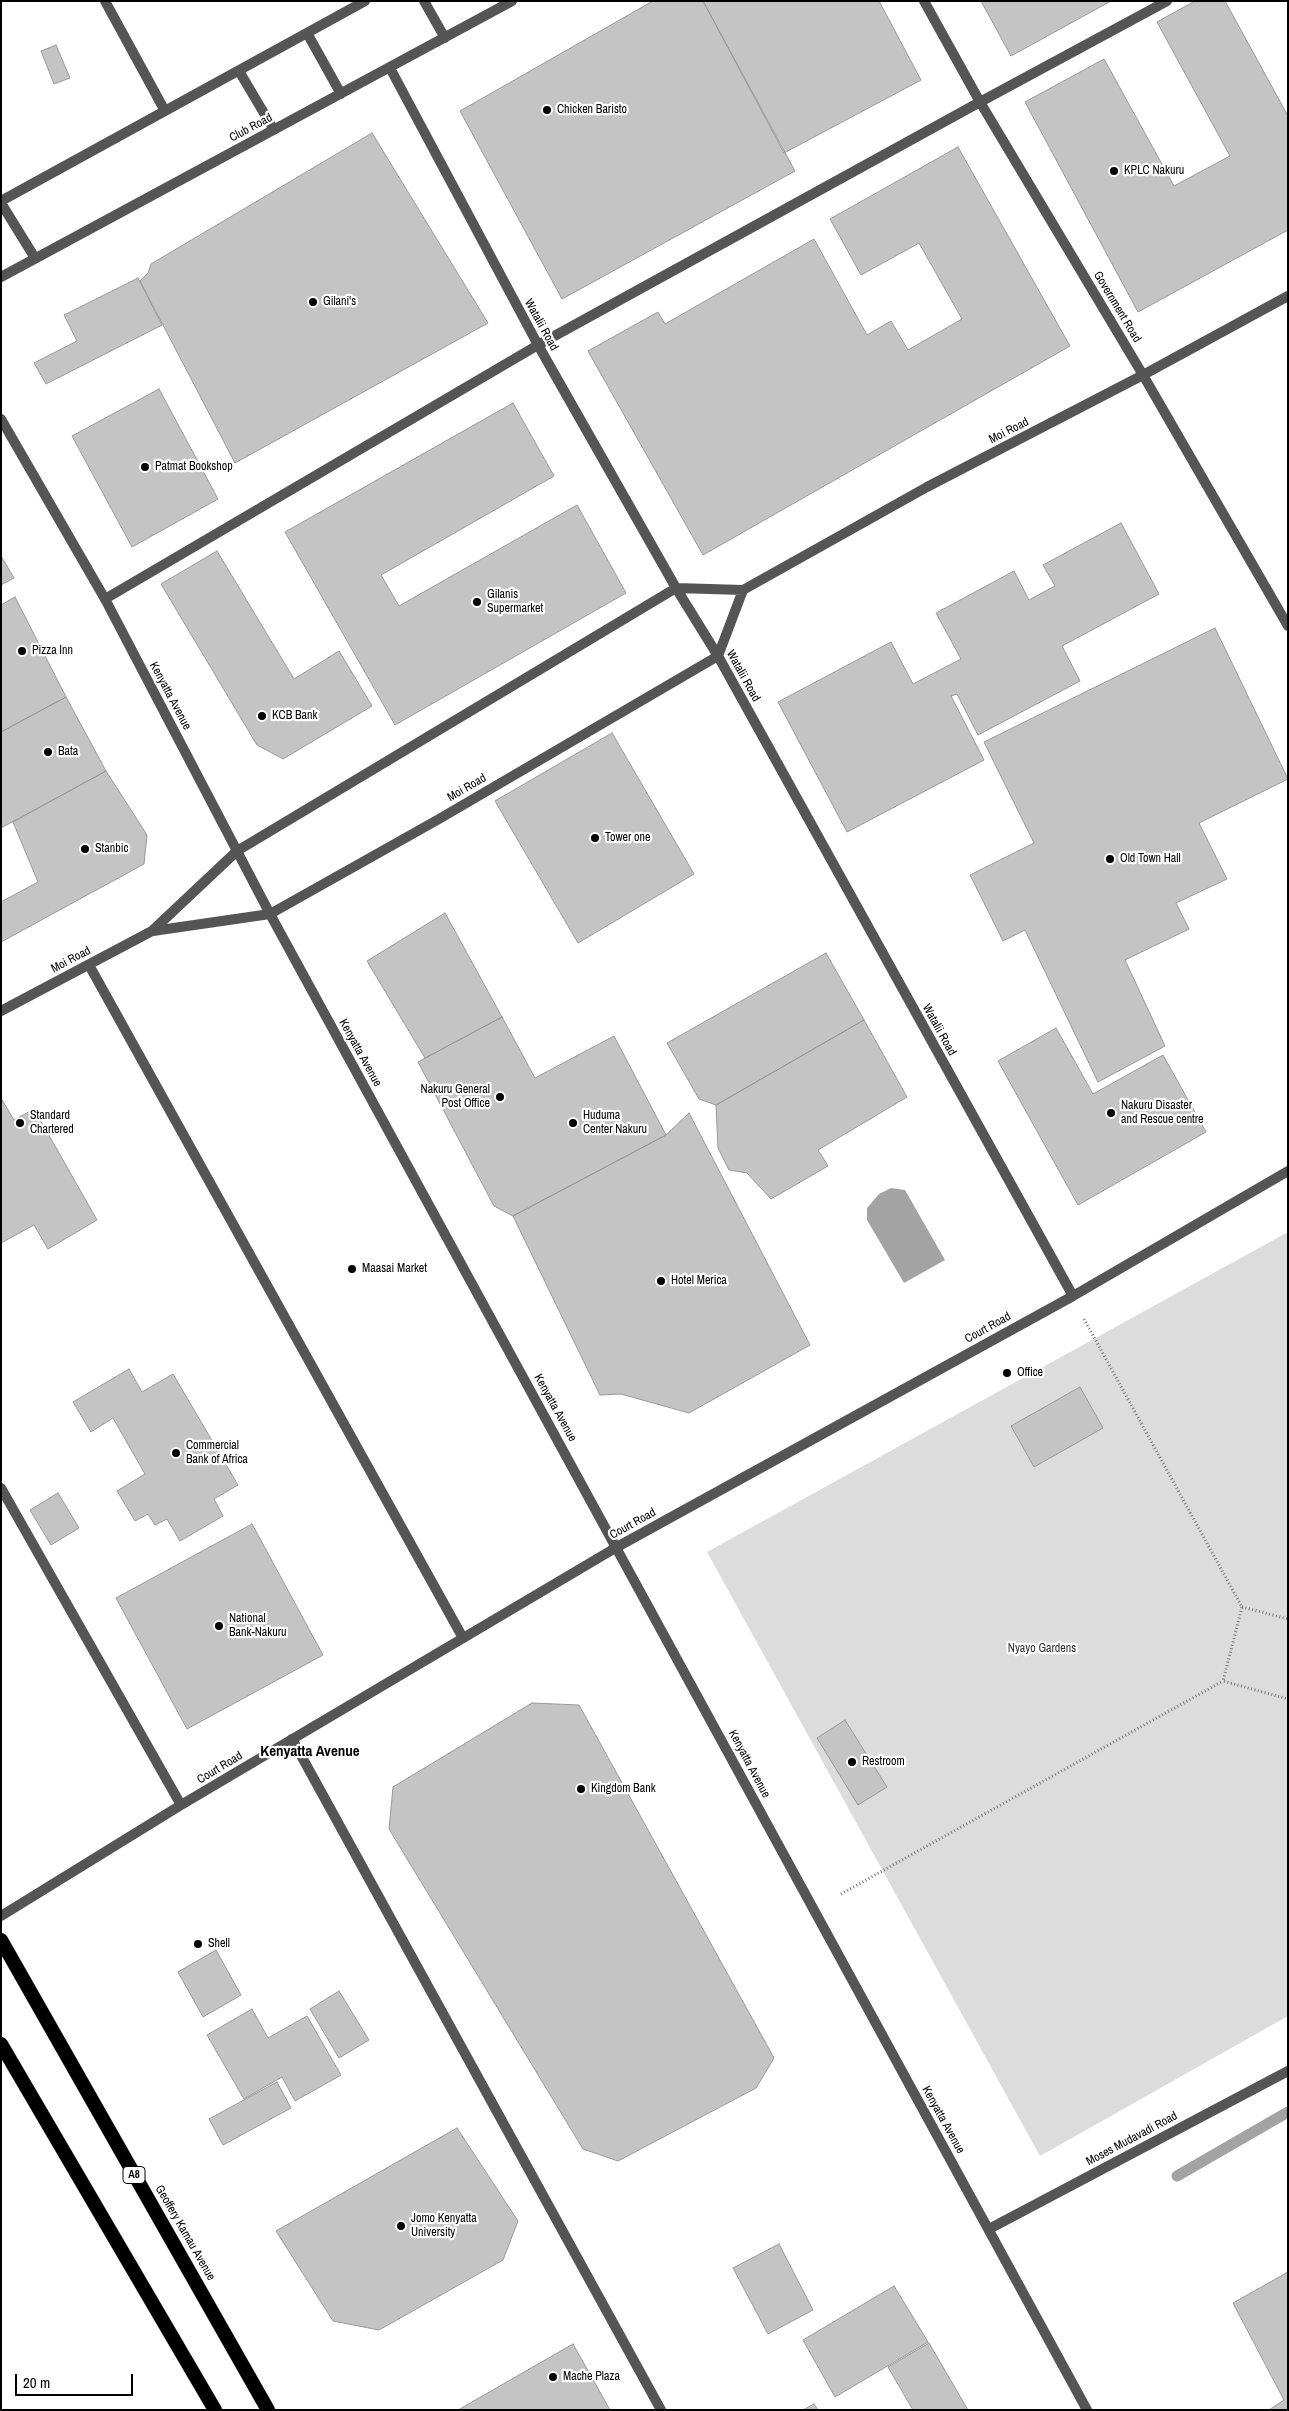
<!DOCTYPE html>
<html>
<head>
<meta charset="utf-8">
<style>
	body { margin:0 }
	#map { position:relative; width:1289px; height:2411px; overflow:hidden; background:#fff; font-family:"Archivo Narrow",sans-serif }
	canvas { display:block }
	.frame { position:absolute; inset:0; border:2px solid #000; pointer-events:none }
	.scale { position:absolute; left:15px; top:2374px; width:118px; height:22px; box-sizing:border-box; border:2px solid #000; border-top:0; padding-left:6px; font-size:15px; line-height:18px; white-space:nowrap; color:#000; -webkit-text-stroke:4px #fff; paint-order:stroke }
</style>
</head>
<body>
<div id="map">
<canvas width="1289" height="2411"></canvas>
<div class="frame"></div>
<div class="scale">20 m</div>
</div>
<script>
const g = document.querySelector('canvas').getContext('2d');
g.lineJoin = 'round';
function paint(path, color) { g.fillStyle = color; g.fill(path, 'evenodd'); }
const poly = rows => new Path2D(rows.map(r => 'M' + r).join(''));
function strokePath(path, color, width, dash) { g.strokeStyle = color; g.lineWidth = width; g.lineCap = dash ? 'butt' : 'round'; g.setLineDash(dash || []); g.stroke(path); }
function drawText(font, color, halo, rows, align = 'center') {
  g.font = font + ' "Archivo Narrow",sans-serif'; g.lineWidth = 4.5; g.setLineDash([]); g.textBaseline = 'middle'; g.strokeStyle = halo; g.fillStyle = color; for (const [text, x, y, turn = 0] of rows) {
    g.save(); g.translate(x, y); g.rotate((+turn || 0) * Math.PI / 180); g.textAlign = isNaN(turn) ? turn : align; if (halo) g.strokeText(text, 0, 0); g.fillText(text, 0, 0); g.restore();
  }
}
paint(poly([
	[1288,1232,1288,2016,1040,2156,707,1552]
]), '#dcdcdc');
paint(poly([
	[891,1188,905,1190,945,1260,904,1283,867,1220,867,1208,879,1194]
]), '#a3a3a3');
strokePath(poly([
	[1177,2176,1288,2112]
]), '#a3a3a3', 11);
const building = poly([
	[653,1,703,1,795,171,562,299,460,111,653,1],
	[703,1,879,1,921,80,784,153,703,1],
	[981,1,1111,1,1011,56,981,1],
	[1195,1,1225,1,1288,116,1288,230,1138,312,1025,102,1104,59,1174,186,1230,156,1157,22,1195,1],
	[56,45,70,78,54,84,41,51,56,45],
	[372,133,488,323,235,463,140,281,148,273,151,264,372,133],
	[958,147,1070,346,703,555,588,351,658,312,665,324,814,239,867,335,891,321,908,350,962,319,919,243,861,275,830,219,958,147],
	[138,278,162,325,46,384,34,363,77,341,64,315,138,278],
	[159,389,218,499,132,547,72,436,159,389],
	[513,403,554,476,381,575,399,606,577,505,626,593,395,725,285,532,513,403],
	[1121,523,1159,594,1062,646,1080,681,978,735,957,694,951,696,984,760,847,832,778,702,891,642,913,684,961,659,936,613,1014,571,1029,600,1055,586,1043,565,1121,523],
	[217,551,294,679,339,651,372,706,283,759,257,745,161,584,217,551],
	[1,556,14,578,1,585,1,556],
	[15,597,66,697,1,732,1,605,15,597],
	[1215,628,1288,779,1199,823,1227,879,1176,903,1189,929,1125,960,1165,1046,1098,1082,1025,930,1003,941,970,875,1034,843,984,742,1215,628],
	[66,697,106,771,1,828,1,732,66,697],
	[612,733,694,874,578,943,495,801,612,733],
	[106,771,147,835,144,864,1,942,1,902,38,882,13,822,106,771],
	[445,913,502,1017,425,1058,367,961,445,913],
	[826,953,864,1020,716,1105,699,1099,667,1043,826,953],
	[502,1017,535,1078,614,1036,666,1135,513,1216,494,1206,418,1062,502,1017],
	[864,1020,907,1097,818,1150,828,1166,771,1199,747,1173,729,1170,718,1148,716,1105,864,1020],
	[1056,1028,1093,1094,1163,1055,1206,1132,1078,1205,998,1061,1056,1028],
	[1,1098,14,1120,34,1109,97,1220,48,1249,34,1225,1,1243,1,1098],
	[689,1113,810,1345,689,1413,621,1394,600,1395,513,1216,666,1135,689,1113],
	[129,1369,142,1392,173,1374,238,1485,214,1499,223,1516,180,1541,167,1519,155,1525,148,1514,135,1521,117,1491,145,1474,113,1418,91,1432,73,1402,129,1369],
	[1080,1387,1103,1428,1034,1467,1011,1426,1080,1387],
	[58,1493,79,1528,51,1545,30,1510,58,1493],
	[252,1524,323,1655,187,1729,116,1598,252,1524],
	[532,1703,579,1705,774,2058,756,2088,618,2161,583,2149,389,1829,393,1787,532,1703],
	[845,1720,887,1787,858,1805,817,1738,845,1720],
	[216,1950,241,1995,203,2017,178,1972,216,1950],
	[339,1991,369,2040,339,2058,310,2009,339,1991],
	[252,2009,268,2038,307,2016,341,2075,295,2101,282,2077,244,2099,207,2035,252,2009],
	[277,2082,291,2108,223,2145,209,2119,277,2082],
	[457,2128,518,2221,503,2260,379,2330,333,2321,276,2231,457,2128],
	[779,2244,813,2310,768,2334,733,2268,779,2244],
	[1288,2272,1288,2410,1269,2410,1284,2400,1233,2303,1288,2272],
	[894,2286,928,2342,835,2397,803,2340,894,2286],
	[929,2343,968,2410,913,2410,888,2367,929,2343],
	[573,2344,610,2410,458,2410,573,2344],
	[814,2404,818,2410,803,2410,814,2404]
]);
paint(building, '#c4c4c4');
strokePath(building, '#999', 1);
const trunk = poly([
	[1,1940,268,2410],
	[1,2044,215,2410]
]);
strokePath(trunk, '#dbdbdb', 15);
strokePath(poly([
	[1084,1319,1242,1607,1223,1681,1288,1699],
	[1242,1607,1288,1619],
	[841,1894,1223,1681]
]), '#777', 3, [1, 2.5]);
strokePath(poly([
	[89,965,463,1638],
	[292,1739,661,2410]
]), '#555', 10);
strokePath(poly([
	[105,1,165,111],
	[424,1,445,38],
	[924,1,980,102,1143,375,1288,626],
	[307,33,341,94],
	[390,68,538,345,676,588,718,656,1073,1296],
	[239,71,274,130],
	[1,201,365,1],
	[1,203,35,258],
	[1,277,512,1],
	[105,599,538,345,980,102,1167,1],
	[153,931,270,914,439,819,718,656,743,590],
	[1,1011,152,931,237,851,676,588,743,590,927,487,1143,375,1288,296],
	[1,1488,181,1805],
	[1,1916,181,1805,617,1547,1073,1296,1288,1171],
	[989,2229,1288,2071]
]), '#555', 10);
strokePath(poly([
	[1,419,105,599,270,914,1087,2410]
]), '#555', 10);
strokePath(trunk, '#000', 14);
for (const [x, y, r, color] of [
	[547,110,5,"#000"],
	[1114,171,5,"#000"],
	[313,302,5,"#000"],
	[145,467,5,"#000"],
	[477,602,5,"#000"],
	[22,651,5,"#000"],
	[262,716,5,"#000"],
	[48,752,5,"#000"],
	[595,838,5,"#000"],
	[85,849,5,"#000"],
	[1110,859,5,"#000"],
	[500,1097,5,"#000"],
	[1111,1113,5,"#000"],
	[20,1123,5,"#000"],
	[573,1123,5,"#000"],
	[352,1269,5,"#000"],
	[661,1281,5,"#000"],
	[1007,1373,5,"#000"],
	[176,1453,5,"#000"],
	[219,1626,5,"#000"],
	[852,1762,5,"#000"],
	[581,1789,5,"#000"],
	[198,1944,5,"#000"],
	[401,2226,5,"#000"],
	[553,2377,5,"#000"]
]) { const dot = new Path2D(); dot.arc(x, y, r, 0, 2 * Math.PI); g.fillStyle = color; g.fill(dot); strokePath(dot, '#fff', 2); }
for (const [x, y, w] of [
	[134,2175,22]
]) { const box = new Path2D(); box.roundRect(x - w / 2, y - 8.5, w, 17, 4); g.fillStyle = '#fff'; g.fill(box); strokePath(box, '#000', 1); }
drawText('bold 11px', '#000', null, [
	["A8",134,2175]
]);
drawText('12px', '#000', '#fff', [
	["Chicken Baristo",557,110],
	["KPLC Nakuru",1124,171],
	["Gilani's",323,302],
	["Patmat Bookshop",155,467],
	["Gilanis",487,595],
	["Supermarket",487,609],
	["Pizza Inn",32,651],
	["KCB Bank",272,716],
	["Bata",58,752],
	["Tower one",605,838],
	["Stanbic",95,849],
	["Old Town Hall",1120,859],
	["Nakuru General",490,1090,"right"],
	["Post Office",490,1104,"right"],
	["Nakuru Disaster",1121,1106],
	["and Rescue centre",1121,1120],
	["Standard",30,1116],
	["Chartered",30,1130],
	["Huduma",583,1116],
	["Center Nakuru",583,1130],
	["Maasai Market",362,1269],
	["Hotel Merica",671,1281],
	["Office",1017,1373],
	["Commercial",186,1446],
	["Bank of Africa",186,1460],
	["National",229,1619],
	["Bank-Nakuru",229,1633],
	["Restroom",862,1762],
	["Kingdom Bank",591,1789],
	["Shell",208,1944],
	["Jomo Kenyatta",411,2219],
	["University",411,2233],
	["Mache Plaza",563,2377]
], 'left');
drawText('12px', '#000', '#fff', [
	["Club Road",251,128,-28],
	["Government Road",1117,307,59],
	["Watalii Road",541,325,61],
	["Moi Road",1009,431,-27],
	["Watalii Road",743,676,61],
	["Kenyatta Avenue",170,696,62],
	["Moi Road",467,788,-30],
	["Moi Road",71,960,-28],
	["Watalii Road",939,1030,61],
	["Kenyatta Avenue",360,1053,61],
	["Court Road",988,1328,-29],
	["Kenyatta Avenue",555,1408,61],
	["Court Road",633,1524,-29],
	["Kenyatta Avenue",749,1764,62],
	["Court Road",220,1768,-31],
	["Kenyatta Avenue",943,2120,61],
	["Moses Mudavadi Road",1132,2139,-28],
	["Geoffery Kamau Avenue",185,2233,60]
]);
drawText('12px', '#333', '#fff', [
	["Nyayo Gardens",1042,1649]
]);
drawText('bold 15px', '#000', '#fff', [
	["Kenyatta Avenue",310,1752]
]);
</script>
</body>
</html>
